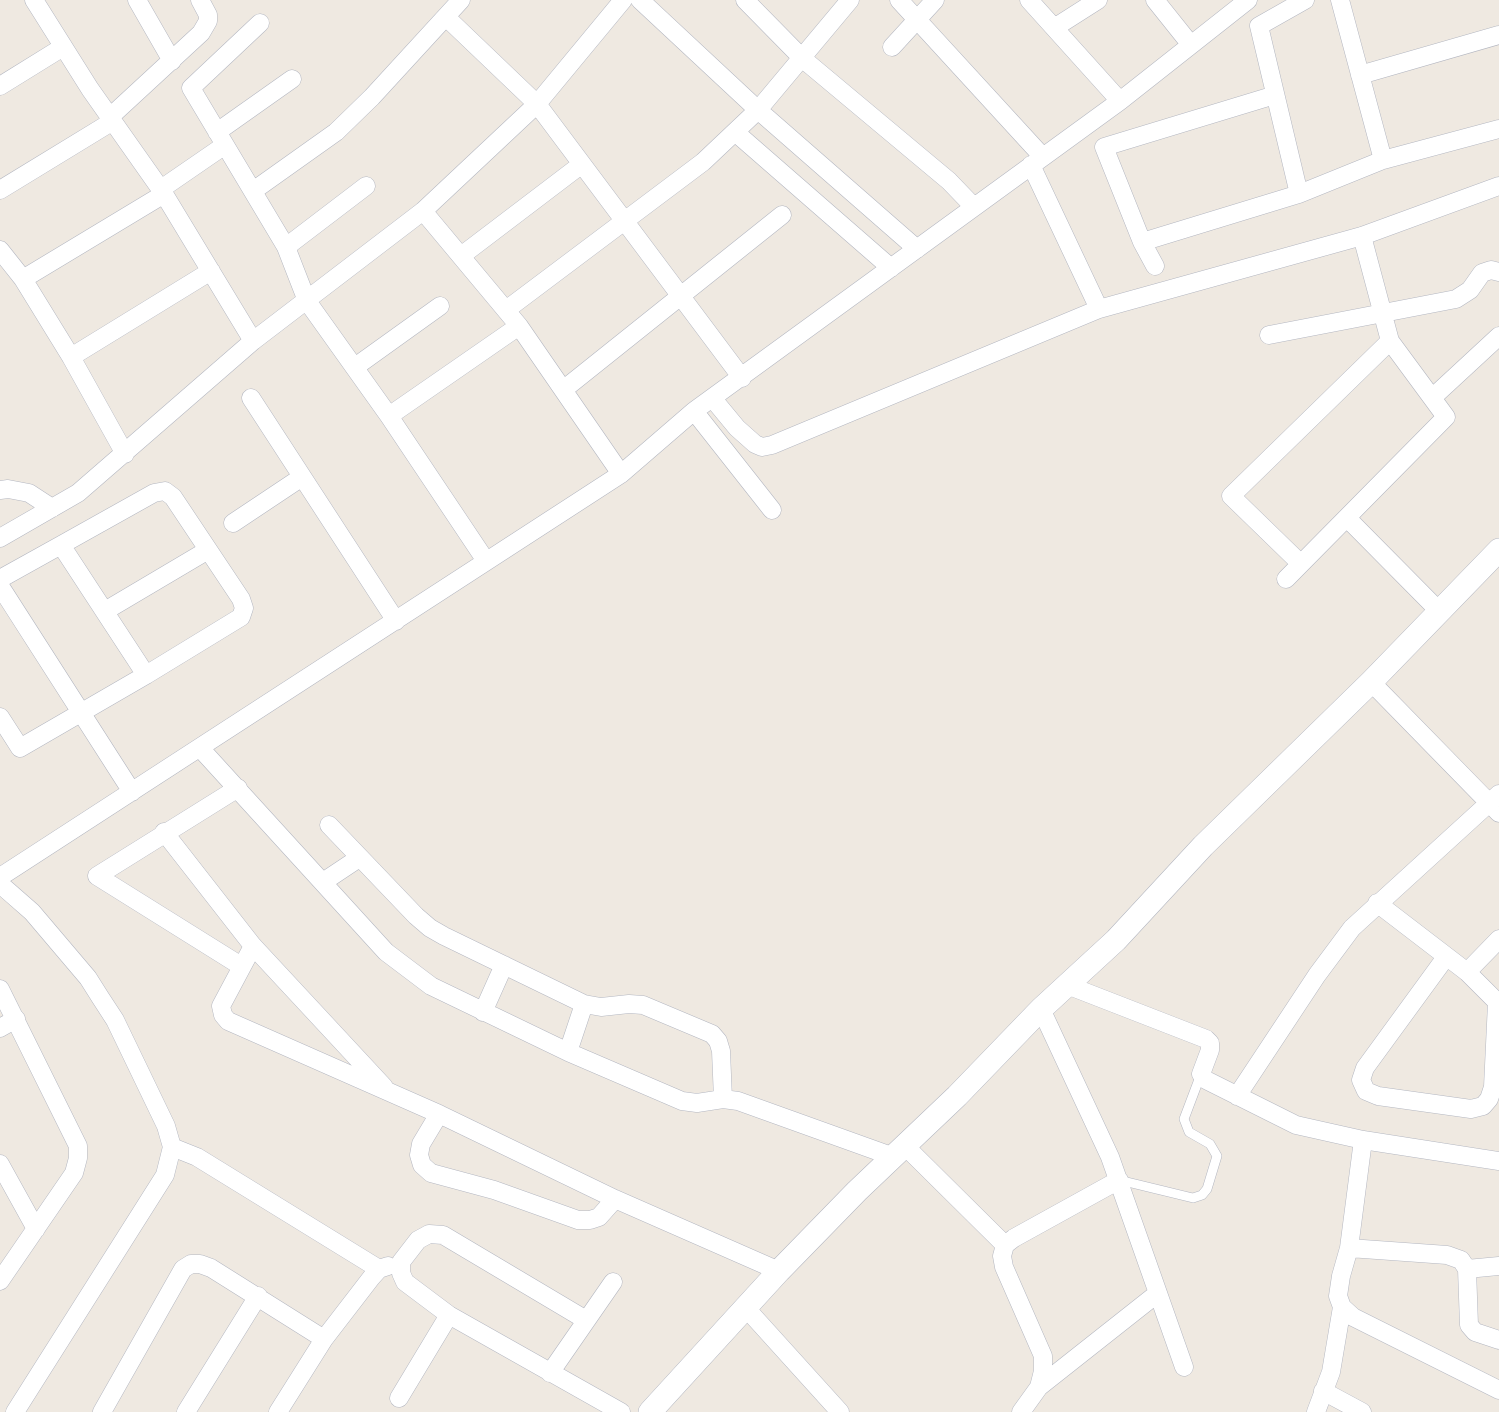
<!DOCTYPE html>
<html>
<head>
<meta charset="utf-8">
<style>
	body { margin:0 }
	canvas { display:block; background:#efe9e1 }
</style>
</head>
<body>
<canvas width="1499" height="1412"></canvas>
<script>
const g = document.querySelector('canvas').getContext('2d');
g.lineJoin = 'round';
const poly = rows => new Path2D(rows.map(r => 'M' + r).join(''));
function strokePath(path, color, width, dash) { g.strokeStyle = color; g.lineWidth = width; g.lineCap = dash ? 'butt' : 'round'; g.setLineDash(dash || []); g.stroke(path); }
const service = poly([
	[1119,1180,1193,1198,1202,1195,1207,1189,1217,1156,1210,1144,1189,1132,1184,1119,1201,1074]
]);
const minor = poly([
	[34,0,90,89,164,194,253,341],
	[137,0,172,61],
	[640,0,758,110,917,249],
	[745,0,803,59,949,181,974,207],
	[899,0,1042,156],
	[1029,0,1120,101],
	[1155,0,1191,45],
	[1340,0,1383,160],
	[447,18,537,104,742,378],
	[260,23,191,88,286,247,307,301,389,416,486,561],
	[1054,28,1098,0],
	[892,47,935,0],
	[1360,75,1499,35],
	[0,86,63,47],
	[110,117,201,33,208,21,208,15,200,0],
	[217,132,292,79],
	[735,132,891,268],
	[1031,165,1099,309],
	[161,189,225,145],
	[0,190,113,121],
	[253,191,336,132,372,97,461,0],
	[1299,194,1259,26,1305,0],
	[423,211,519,326,621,474],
	[1142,242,1299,194,1383,160,1499,129],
	[286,247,366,186],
	[0,250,23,279,71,357,125,454],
	[461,256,582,164],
	[1155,266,1142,242,1104,147,1275,95],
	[23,279,164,194],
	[506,310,703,162,758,110,850,0],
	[1269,335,1456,299,1470,290,1482,273,1491,270,1499,272],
	[71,357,211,271],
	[355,367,440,306],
	[563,390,782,215],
	[251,398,396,621],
	[1432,398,1499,336],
	[713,399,737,428,755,444,762,447,772,445,1099,309,1362,236,1499,186],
	[694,411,772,510],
	[389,416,519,326],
	[0,490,8,489,29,493,52,508],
	[1347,518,1440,612],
	[233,523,302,477],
	[0,538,78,493,253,341,423,211,537,104,623,0],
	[61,545,154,493,165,491,173,497,241,599,244,608,241,617,146,675],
	[1300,563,1231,496,1390,341],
	[0,579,61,545,146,675,20,748,0,717],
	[1286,579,1446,417,1390,341,1362,236],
	[0,586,132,792],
	[105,611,208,550],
	[1371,682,1499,813],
	[200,748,386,952,431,986,568,1052,682,1101,697,1103,723,1099,738,1101,894,1157],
	[238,788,97,876,241,966],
	[329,825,416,916,430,928,444,936,584,1004,601,1007,629,1004,643,1005,712,1034,718,1041,721,1051,723,1099],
	[164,832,253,946,384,1087],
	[0,877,621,474,694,411,1120,101,1248,0],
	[323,882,359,858],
	[0,884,32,912,88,978,100,997,115,1020,166,1126,172,1147,165,1175,15,1412],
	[1377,903,1467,972,1499,1004],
	[253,946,221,1006,223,1015,228,1021,439,1114,615,1199,779,1271],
	[1446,957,1365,1068,1361,1080,1366,1091,1378,1096,1471,1109,1483,1106,1489,1099,1493,1087,1497,1003],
	[1467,972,1499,939],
	[1067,985,1206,1039,1210,1043,1210,1050,1201,1074,1206,1080,1296,1125,1363,1140,1499,1161],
	[0,989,78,1146,78,1158,74,1173,0,1281],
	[1041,1009,1110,1157,1184,1367],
	[483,1012,504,965],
	[0,1028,16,1019],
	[568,1052,584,1004],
	[1237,1096,1317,975,1352,928,1499,794],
	[439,1114,421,1144,419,1155,422,1165,431,1173,494,1190,578,1220,590,1220,599,1217,615,1199],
	[1363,1140,1349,1248,1341,1276,1338,1296,1342,1307,1353,1317,1499,1390],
	[905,1146,1005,1245],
	[172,1147,197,1157,379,1269],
	[0,1164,36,1229],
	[1349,1248,1447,1255,1461,1260,1467,1269,1469,1325,1475,1332,1499,1340],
	[1467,1269,1499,1266],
	[745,1307,840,1412],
	[586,1320,443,1235,429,1234,418,1240,401,1262,401,1273,405,1282,449,1315,621,1412],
	[550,1373,613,1282],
	[1039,1387,1158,1293],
	[1323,1391,1362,1412],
	[399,1398,449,1315],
	[102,1412,183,1269,191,1264,200,1264,211,1268,324,1339],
	[186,1412,258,1296],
	[278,1412,324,1339,371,1278,379,1269,388,1266],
	[1021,1412,1039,1387,1043,1371,1043,1356,1004,1267,1002,1256,1005,1245,1014,1238,1119,1180],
	[1316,1412,1331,1372,1342,1307]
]);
const tertiary = poly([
	[650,1412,779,1271,857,1191,957,1096,1041,1009,1116,940,1203,846,1371,682,1499,550]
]);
strokePath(service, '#b4b7c1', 10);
strokePath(minor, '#b4b7c1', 19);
strokePath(tertiary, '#b4b7c1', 24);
strokePath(service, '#fff', 9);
strokePath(minor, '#fff', 18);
strokePath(tertiary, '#fff', 23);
</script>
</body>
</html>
